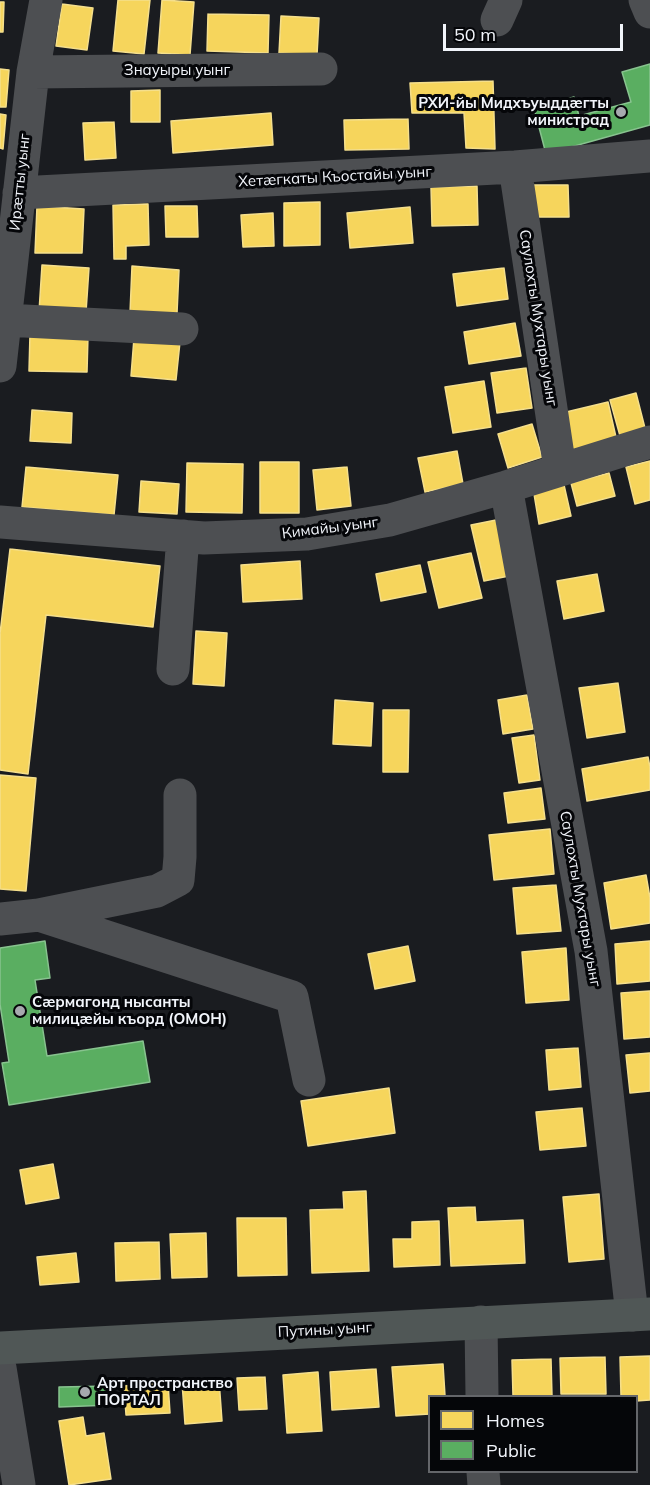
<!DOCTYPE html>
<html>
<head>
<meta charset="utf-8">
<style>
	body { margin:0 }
	#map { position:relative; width:650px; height:1485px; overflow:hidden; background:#1a1c20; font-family:Mulish,sans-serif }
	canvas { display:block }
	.legend { position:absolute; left:428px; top:1395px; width:210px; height:78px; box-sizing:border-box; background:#050609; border:2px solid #64666a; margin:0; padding:8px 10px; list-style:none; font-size:18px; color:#f2f5fb }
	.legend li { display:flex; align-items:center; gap:12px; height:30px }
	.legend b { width:30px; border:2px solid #64666a }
	.scale { position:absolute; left:443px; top:24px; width:180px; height:27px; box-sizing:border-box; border:3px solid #f2f5fb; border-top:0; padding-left:8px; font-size:18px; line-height:21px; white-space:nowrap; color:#f2f5fb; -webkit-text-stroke:4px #050609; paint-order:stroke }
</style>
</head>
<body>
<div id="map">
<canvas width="650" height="1485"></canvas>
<ul class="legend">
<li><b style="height:16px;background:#f6d55c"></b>Homes</li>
<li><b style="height:16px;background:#5aae61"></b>Public</li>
</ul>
<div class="scale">50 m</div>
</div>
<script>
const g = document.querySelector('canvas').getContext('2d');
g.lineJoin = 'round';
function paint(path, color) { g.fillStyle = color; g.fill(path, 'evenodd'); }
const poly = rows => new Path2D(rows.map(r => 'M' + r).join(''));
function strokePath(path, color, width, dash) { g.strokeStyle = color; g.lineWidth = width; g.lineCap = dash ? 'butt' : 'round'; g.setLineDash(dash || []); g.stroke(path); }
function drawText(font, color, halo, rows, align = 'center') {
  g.font = font + ' Mulish,sans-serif'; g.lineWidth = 6; g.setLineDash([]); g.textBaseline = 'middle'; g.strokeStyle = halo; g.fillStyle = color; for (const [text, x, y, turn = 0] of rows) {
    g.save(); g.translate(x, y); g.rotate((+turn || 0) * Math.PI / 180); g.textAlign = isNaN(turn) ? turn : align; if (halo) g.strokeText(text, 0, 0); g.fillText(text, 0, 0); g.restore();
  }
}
const homes = poly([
	[118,0,150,0,144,54,113,51,118,0],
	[162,0,194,2,190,55,158,53,162,0],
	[0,2,4,2,3,32,0,32,0,2],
	[62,4,93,8,87,50,56,46,62,4],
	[208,14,269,15,268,53,207,51,208,14],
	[281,16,319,18,317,55,279,53,281,16],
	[0,69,9,70,6,107,0,107,0,69],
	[493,81,495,149,466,148,464,113,412,113,410,83,493,81],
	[160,90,160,122,131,122,131,91,160,90],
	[271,113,273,145,173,153,171,121,271,113],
	[0,114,6,115,3,149,0,148,0,114],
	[408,119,409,149,345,150,344,120,408,119],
	[114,122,116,158,85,160,83,123,114,122],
	[532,185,568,185,569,217,533,217,532,185],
	[477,186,478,225,432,226,431,187,477,186],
	[320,202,320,245,284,246,284,203,320,202],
	[148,204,149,245,126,246,126,259,114,259,113,205,148,204],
	[37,206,84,209,82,253,35,253,37,206],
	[165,206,197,206,198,237,166,237,165,206],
	[410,207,413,243,350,248,347,213,410,207],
	[273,213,274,246,243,247,241,215,273,213],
	[42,265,89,268,86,312,39,312,42,265],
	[132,266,179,270,177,313,130,313,132,266],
	[504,268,508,299,457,306,453,274,504,268],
	[515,323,521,356,469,364,464,332,515,323],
	[30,334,88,336,87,372,29,371,30,334],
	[134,338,180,342,176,380,131,376,134,338],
	[526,368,532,408,497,413,491,373,526,368],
	[484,381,491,427,453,433,445,387,484,381],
	[636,393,647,436,622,443,610,400,636,393],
	[608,402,618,446,573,457,562,413,608,402],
	[32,410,72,413,71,443,30,441,32,410],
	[532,424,542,457,508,468,498,434,532,424],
	[457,451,463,484,425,492,418,458,457,451],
	[650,461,650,500,635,504,626,467,650,461],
	[260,462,299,462,299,513,260,513,260,462],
	[187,463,243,464,242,513,186,512,187,463],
	[26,467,118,475,114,515,22,507,26,467],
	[347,467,351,506,317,510,313,470,347,467],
	[609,473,615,496,577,506,571,483,609,473],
	[141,481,179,484,177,514,139,512,141,481],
	[564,485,571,516,539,524,534,494,564,485],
	[496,520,509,576,484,581,471,525,496,520],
	[10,549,160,566,153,627,46,615,28,774,0,770,0,634,10,549],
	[471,553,482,598,439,608,428,562,471,553],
	[300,561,302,599,243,602,241,565,300,561],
	[420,565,426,592,381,601,376,574,420,565],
	[597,574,604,611,564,619,557,581,597,574],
	[196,631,227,633,224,686,193,684,196,631],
	[618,683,625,732,587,738,579,688,618,683],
	[527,695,533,729,503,734,498,700,527,695],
	[335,700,373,703,371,746,333,744,335,700],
	[383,710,409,710,408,772,383,772,383,710],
	[534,735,540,780,519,783,512,738,534,735],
	[648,757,650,767,650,790,587,801,582,769,648,757],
	[0,775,36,778,26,891,0,889,0,775],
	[541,788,545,819,508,823,504,793,541,788],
	[550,829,554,874,494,880,489,835,550,829],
	[646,875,650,898,650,923,611,929,604,883,646,875],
	[556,885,561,931,517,934,513,888,556,885],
	[650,941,650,981,617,984,615,944,650,941],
	[408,946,415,981,375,989,368,954,408,946],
	[566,948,569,1000,526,1003,522,952,566,948],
	[650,991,650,1037,624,1039,621,993,650,991],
	[578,1048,581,1087,549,1090,546,1050,578,1048],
	[650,1053,650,1091,630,1093,626,1055,650,1053],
	[389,1088,395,1133,308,1146,301,1101,389,1088],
	[582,1108,586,1146,540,1150,536,1112,582,1108],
	[53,1164,59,1198,26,1204,20,1170,53,1164],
	[366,1191,369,1271,312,1273,310,1210,344,1209,343,1192,366,1191],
	[599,1194,604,1259,569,1262,563,1197,599,1194],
	[475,1207,476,1222,523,1220,525,1263,451,1266,448,1208,475,1207],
	[237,1218,286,1218,287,1275,238,1276,237,1218],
	[439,1221,440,1265,394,1267,393,1239,412,1239,412,1222,439,1221],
	[206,1233,207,1277,172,1278,170,1234,206,1233],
	[159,1242,160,1279,116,1281,115,1243,159,1242],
	[76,1253,79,1282,40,1285,37,1257,76,1253],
	[650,1356,650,1400,636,1401,636,1396,621,1396,620,1357,650,1356],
	[605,1357,606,1394,561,1394,560,1358,605,1357],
	[551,1359,552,1396,513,1396,512,1360,551,1359],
	[443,1364,445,1396,430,1396,430,1414,396,1416,392,1367,443,1364],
	[376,1369,379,1407,332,1410,330,1372,376,1369],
	[318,1372,322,1431,287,1433,283,1375,318,1372],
	[265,1377,267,1409,239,1410,237,1378,265,1377],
	[219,1380,222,1421,185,1424,182,1382,219,1380],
	[168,1383,170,1413,126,1415,124,1386,168,1383],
	[83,1417,86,1436,104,1433,111,1479,69,1485,59,1421,83,1417]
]);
paint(homes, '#f6d55c');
strokePath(homes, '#f5df8c', 1.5);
const public = poly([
	[650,64,650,125,546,154,534,108,574,97,579,116,631,102,622,72,650,64],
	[45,941,50,978,35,980,47,1056,143,1041,150,1082,9,1105,2,1063,9,1062,0,1004,0,948,45,941],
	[110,1386,111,1405,59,1407,59,1387,110,1386]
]);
paint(public, '#5aae61');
strokePath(public, '#88c38f', 1.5);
strokePath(poly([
	[645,0,650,12],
	[497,20,506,0],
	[33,72,321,69],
	[515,167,560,469],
	[19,193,515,167,650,156],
	[5,320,182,329],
	[0,366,33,72,46,0],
	[506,487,591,951,632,1315],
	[0,522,204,538,307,534,390,520,506,487,650,442],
	[173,669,183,536],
	[39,915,292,997,309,1080],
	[0,919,39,915,157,891,178,880,180,857,180,795],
	[481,1322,482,1396],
	[0,1368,19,1485],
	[483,1472,484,1485]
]), '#4d4f52', 33);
strokePath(poly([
	[0,1348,650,1314]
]), '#505756', 33);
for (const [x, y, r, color] of [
	[621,112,6,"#a6a9ae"],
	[20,1011,6,"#a6a9ae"],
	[85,1392,6,"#a6a9ae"]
]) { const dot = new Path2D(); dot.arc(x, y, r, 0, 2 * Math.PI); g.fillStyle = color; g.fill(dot); strokePath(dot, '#050609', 2); }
drawText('15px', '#f2f5fb', '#050609', [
	["Знауыры уынг",177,70],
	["Хетæгкаты Къостайы уынг",335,177,-3],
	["Ирæтты уынг",20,182,-84],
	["Саулохты Мухтары уынг",538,318,81],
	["Кимайы уынг",330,528,-7],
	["Саулохты Мухтары уынг",580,899,80],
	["Путины уынг",325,1330,-3]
]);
drawText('bold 15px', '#f2f5fb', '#050609', [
	["РХИ-йы Мидхъуыддæгты",609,103,"right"],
	["министрад",609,120,"right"],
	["Сæрмагонд нысанты",32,1002],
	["милицæйы къорд (ОМОН)",32,1019],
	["Арт пространство",97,1383],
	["ПОРТАЛ",97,1400]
], 'left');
</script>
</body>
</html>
